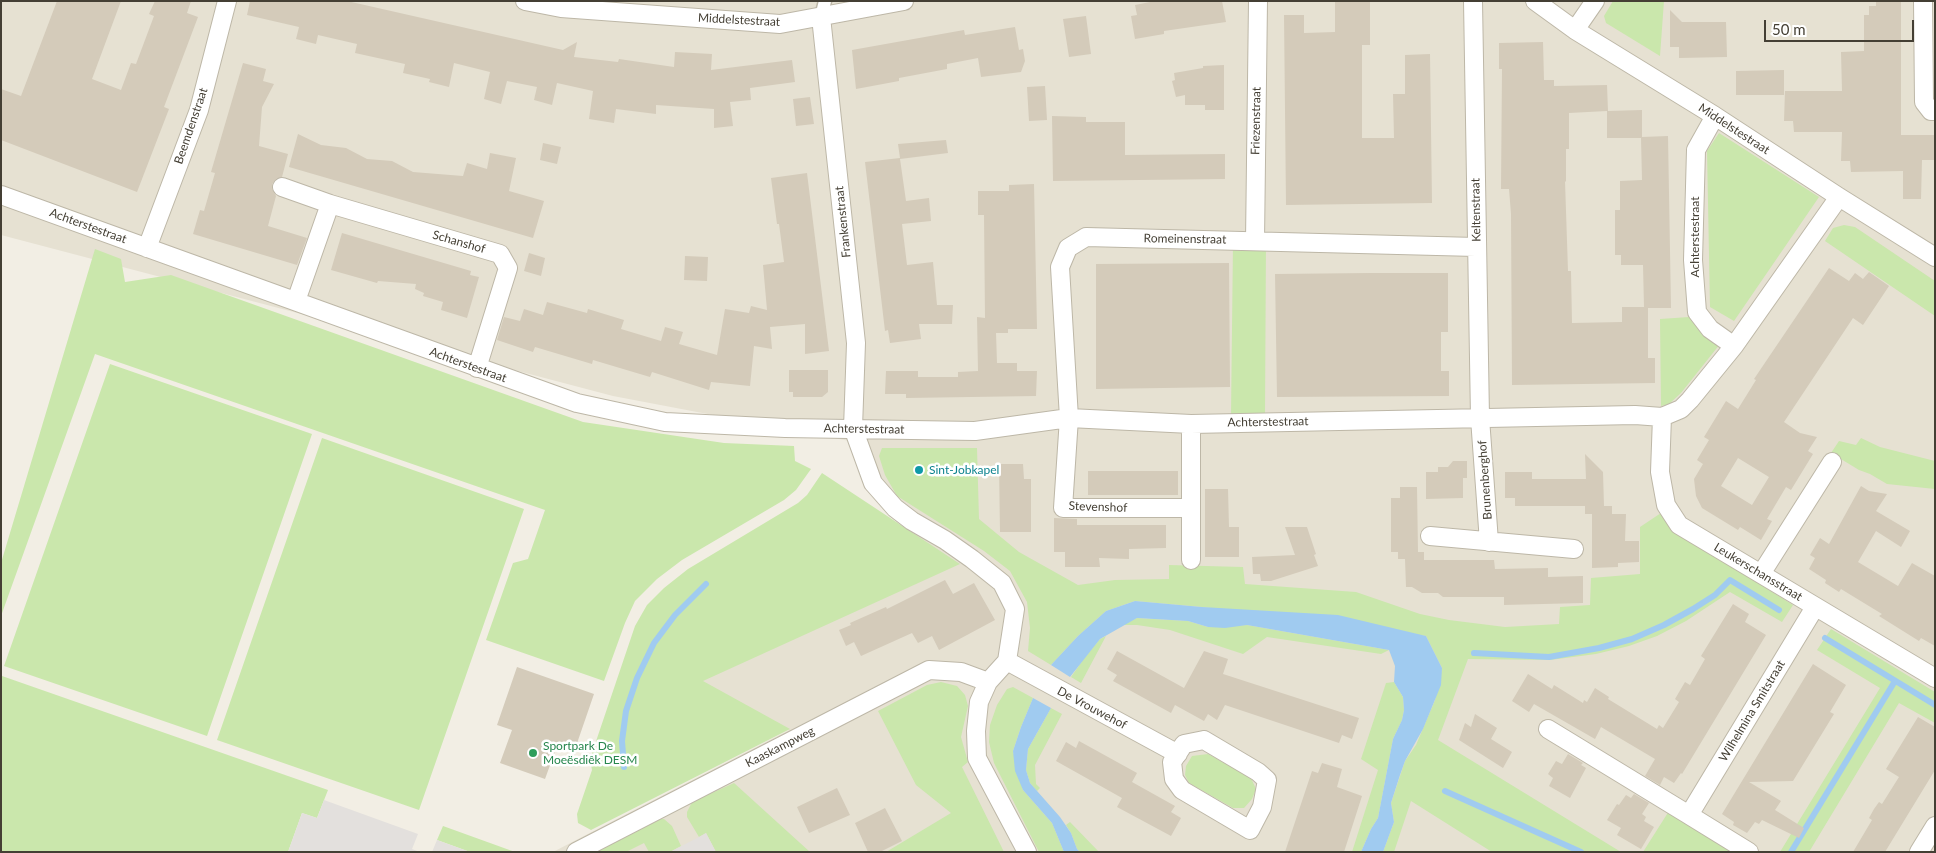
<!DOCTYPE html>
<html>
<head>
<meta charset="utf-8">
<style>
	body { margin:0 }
	#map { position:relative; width:1936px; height:853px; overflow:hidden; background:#f2eee4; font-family:Lato,sans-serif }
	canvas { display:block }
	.frame { position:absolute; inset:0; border:2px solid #443f34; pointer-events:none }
	.scale { position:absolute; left:1764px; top:20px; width:150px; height:22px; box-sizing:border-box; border:2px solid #443f34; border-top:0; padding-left:6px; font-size:15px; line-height:18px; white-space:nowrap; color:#443f34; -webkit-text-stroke:4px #fff; paint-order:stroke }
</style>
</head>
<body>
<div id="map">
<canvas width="1936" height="853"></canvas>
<div class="frame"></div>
<div class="scale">50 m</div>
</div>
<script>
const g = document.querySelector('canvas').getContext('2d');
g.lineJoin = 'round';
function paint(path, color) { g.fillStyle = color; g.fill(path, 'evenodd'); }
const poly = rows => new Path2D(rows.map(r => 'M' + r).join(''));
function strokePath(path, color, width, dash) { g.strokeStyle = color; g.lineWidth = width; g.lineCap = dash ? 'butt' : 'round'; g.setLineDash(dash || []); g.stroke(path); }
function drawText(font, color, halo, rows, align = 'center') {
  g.font = font + ' Lato,sans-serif'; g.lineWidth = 5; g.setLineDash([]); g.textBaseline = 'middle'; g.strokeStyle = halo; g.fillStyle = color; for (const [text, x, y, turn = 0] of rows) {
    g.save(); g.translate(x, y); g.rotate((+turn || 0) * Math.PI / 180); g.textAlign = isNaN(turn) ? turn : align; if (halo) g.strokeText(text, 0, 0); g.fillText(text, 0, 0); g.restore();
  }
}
paint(poly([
	[1,1,1935,1,1935,852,553,852,789,730,634,644,911,532,898,521,860,443,613,396,1,235]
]), '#e6e1d2');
paint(poly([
	[1613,1,1664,1,1660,56,1606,23,1604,16],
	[1719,133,1819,197,1734,321,1710,307,1707,151],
	[1844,225,1855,227,1935,281,1935,316,1825,241,1833,228],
	[1266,241,1265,414,1231,415,1233,242],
	[95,249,121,259,125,282,171,275,583,422,724,443,794,446,795,461,811,469,796,490,784,500,682,560,657,579,635,601,625,623,604,681,486,640,513,563,528,559,545,510,95,354,1,616,1,563],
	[1689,317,1703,333,1720,344,1681,393,1669,404,1661,406,1660,319],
	[110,364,312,434,207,736,4,666],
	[322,438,524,509,419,810,217,740],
	[1861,438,1880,447,1935,461,1935,489,1887,484,1870,474,1859,470,1831,453,1839,441,1856,445],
	[882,448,977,448,979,519,1019,552,1078,585,1115,580,1169,579,1169,565,1243,567,1245,584,1356,592,1420,614,1449,620,1505,627,1559,624,1560,607,1590,605,1591,578,1640,574,1640,527,1661,513,1678,533,1793,605,1782,622,1730,592,1686,621,1657,636,1629,646,1596,654,1550,660,1468,659,1438,740,1621,852,1492,852,1411,801,1394,852,1383,852,1394,822,1391,803,1405,761,1416,745,1435,700,1442,668,1426,636,1202,607,1135,601,1106,611,1078,636,1051,665,1028,651,1030,628,1027,602,1010,571,984,551,897,496,885,475,879,456],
	[822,473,960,564,703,681,790,729,591,830,578,823,577,814,592,770,590,759,635,626,647,605,664,588,688,569,798,503,807,495],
	[1137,618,1188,621,1208,627,1247,625,1389,650,1381,654,1267,637,1243,654,1170,630,1137,625,1122,625],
	[1831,629,1935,692,1935,723,1899,703,1809,852,1780,852,1880,688,1817,650],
	[1106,636,1081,683,1071,677,1085,657,1100,639],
	[2,676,328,790,317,818,302,813,288,852,1,852],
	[941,682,957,686,965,695,968,706,961,737,968,762,962,767,1004,852,886,852,951,813,916,785,878,711,927,685],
	[1394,682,1403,697,1404,710,1402,720,1393,739,1378,818,1371,829,1361,852,1352,852,1378,770,1361,759,1386,683],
	[1013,687,1033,698,1021,727,1013,751,1023,790,1052,823,1064,852,1039,852,994,763,989,742,990,725,997,705,1007,689],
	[1051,708,1062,714,1035,765,1036,784,1040,788,1037,791,1030,783,1026,770,1028,749],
	[1208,754,1251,778,1256,789,1252,799,1244,808,1233,808,1189,783,1185,775,1186,766,1192,756],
	[734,783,810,852,716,852,706,833,699,837,687,817,687,812,692,802],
	[1669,811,1734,852,1643,852],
	[653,818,664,819,672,826,681,846,670,852,649,852,644,843,626,852,588,852],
	[1070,822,1099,852,1080,852,1077,849,1071,833,1066,825],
	[443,826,515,852,470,852,437,840]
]), '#cae7ac');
paint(poly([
	[324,800,418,834,412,849,420,852,288,852,302,813,317,818],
	[706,833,716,852,670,852,699,837],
	[437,840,470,852,432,852]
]), '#e3e0dd');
paint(poly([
	[1135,601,1202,607,1338,615,1426,636,1442,668,1441,685,1423,729,1405,761,1400,775,1391,803,1394,822,1383,852,1361,852,1371,829,1378,818,1393,739,1402,720,1404,710,1403,697,1394,682,1395,666,1389,650,1247,625,1225,628,1208,627,1188,621,1137,618,1100,639,1070,677,1051,665,1078,636,1106,611],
	[1033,698,1051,708,1028,749,1026,770,1030,783,1060,817,1071,833,1077,849,1080,852,1064,852,1052,823,1023,790,1015,771,1013,751,1021,727]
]), '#a0cbf0');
strokePath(poly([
	[1825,638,1935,705],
	[1474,653,1549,657,1599,648,1632,639,1664,625,1693,609,1715,595,1730,580,1779,610],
	[624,767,622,741,626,711,637,678,654,643,675,615,706,584],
	[1445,791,1581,852],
	[1791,852,1895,681]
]), '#a0cbf0', 6);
paint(poly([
	[57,1,121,1,92,79,121,90,131,63,136,64,154,16,149,14,155,1,191,1,187,13,198,17,164,107,169,109,137,192,1,140,1,89,21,96],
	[250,1,347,1,563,50,577,42,574,57,618,62,619,59,674,67,675,52,712,54,711,70,792,60,795,82,750,88,751,100,730,102,733,126,714,128,714,109,656,105,656,114,616,109,614,123,589,119,593,91,557,83,552,105,534,100,537,87,507,81,501,104,484,99,490,72,454,63,449,87,429,82,430,79,403,73,405,64,355,53,357,44,318,35,316,44,296,39,299,27,247,15],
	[1155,1,1222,1,1226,22,1164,31,1164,34,1135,39,1131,16,1137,15,1135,5],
	[1335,1,1370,1,1370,45,1362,45,1362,138,1394,138,1393,94,1405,94,1405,55,1430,54,1432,203,1286,205,1284,15,1304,15,1304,33,1335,32],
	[1876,1,1901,1,1901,135,1935,135,1935,160,1922,160,1921,199,1903,199,1903,171,1851,172,1850,161,1841,161,1842,132,1794,132,1793,121,1784,121,1785,91,1842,91,1841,52,1864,51,1864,15,1869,15,1869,6,1876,6],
	[1670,10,1682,22,1726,22,1727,57,1679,58,1679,47,1670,47],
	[1086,16,1091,54,1069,57,1063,19],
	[1015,27,1019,50,1023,49,1025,61,1021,72,981,77,978,58,947,64,947,69,899,78,899,81,856,89,852,50,964,30,965,35],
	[1543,42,1544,80,1554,80,1554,86,1607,85,1608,111,1642,110,1642,137,1668,136,1671,308,1648,308,1648,358,1655,358,1655,383,1512,385,1511,214,1509,189,1501,189,1502,69,1499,69,1499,43],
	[1607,111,1607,138,1641,138,1642,180,1620,181,1620,210,1615,210,1615,255,1621,255,1621,265,1643,265,1644,307,1622,307,1622,322,1572,323,1571,271,1568,271,1565,181,1566,182,1566,149,1569,149,1569,113],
	[243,63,266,69,263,81,274,84,262,107,259,146,288,154,282,177,276,179,272,184,272,189,276,196,268,226,307,238,297,265,193,234,200,210,204,211,215,173,211,172],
	[1224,65,1224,110,1205,110,1205,105,1185,105,1185,95,1176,97,1172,81,1175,80,1174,73,1203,68,1203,66],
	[1784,70,1784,95,1736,95,1736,71],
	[1045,86,1047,120,1029,121,1027,87],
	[810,97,814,124,796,126,793,99],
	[1052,116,1086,117,1086,122,1125,122,1125,155,1225,154,1225,179,1053,181],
	[298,134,321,145,346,148,367,159,392,161,413,172,463,176,467,163,487,169,490,153,516,158,509,191,544,201,533,238,289,167],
	[946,140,948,153,900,159,906,201,929,198,931,221,902,224,907,265,933,262,937,305,953,305,952,324,919,324,921,339,890,343,888,330,885,331,865,162,900,158,898,144],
	[543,143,561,147,557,164,540,160],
	[807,173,829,351,805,354,805,324,770,327,772,349,754,346,750,386,711,382,709,390,652,372,650,377,593,360,592,364,535,347,533,352,497,340,504,317,520,321,524,309,543,315,547,302,587,313,588,309,624,320,621,329,661,341,665,327,683,332,679,344,717,355,725,309,749,313,751,306,767,310,763,265,784,262,779,224,777,224,771,178],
	[1034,184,1037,329,1008,329,1008,333,996,333,997,363,1017,363,1017,371,1037,371,1036,396,906,398,906,394,885,394,886,371,918,371,918,377,958,377,958,372,978,371,977,317,985,318,984,215,978,215,978,191,1009,191,1009,185],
	[342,233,471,271,470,275,479,277,467,318,441,310,443,302,423,296,424,293,415,289,416,284,378,281,377,283,331,270],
	[529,253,545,258,541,276,524,271],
	[685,256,708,257,707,281,684,280],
	[1229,263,1230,387,1096,389,1096,264],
	[1829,268,1849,281,1855,273,1863,279,1869,272,1889,286,1863,325,1853,318,1784,422,1800,433,1817,437,1808,451,1813,454,1791,490,1786,487,1767,519,1772,521,1761,540,1740,527,1738,530,1702,508,1696,496,1694,479,1703,464,1697,460,1709,440,1704,437,1726,401,1738,409,1756,380,1754,379],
	[1738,458,1769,477,1752,505,1721,486],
	[1370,273,1448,273,1448,332,1441,332,1441,371,1449,371,1449,396,1277,397,1275,274],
	[789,370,828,370,828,392,822,397,793,397,793,392,789,392],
	[1585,454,1603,472,1604,506,1612,506,1612,514,1626,514,1625,541,1639,541,1639,562,1618,563,1618,567,1592,568,1592,514,1585,514,1585,506,1515,506,1515,498,1505,498,1505,472,1532,472,1532,479,1586,479],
	[1453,461,1467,461,1467,478,1463,478,1463,498,1426,499,1426,472,1438,472,1438,467,1448,467],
	[999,464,1023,464,1024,479,1031,479,1031,532,1000,532],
	[1088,471,1178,471,1178,495,1088,495],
	[1861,486,1869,491,1887,494,1876,511,1910,531,1901,547,1876,531,1858,562,1898,586,1912,563,1935,576,1935,646,1921,638,1919,641,1879,616,1882,614,1841,589,1839,592,1825,583,1826,580,1809,569,1815,558,1810,555,1820,538,1829,544],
	[1400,487,1417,487,1418,552,1424,552,1424,560,1494,560,1495,569,1548,568,1548,577,1583,576,1583,603,1504,605,1504,597,1443,597,1438,593,1422,593,1412,587,1406,587,1405,559,1398,559,1398,552,1391,552,1391,498,1400,498],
	[1205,489,1228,489,1229,527,1239,527,1239,557,1205,557],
	[1054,518,1077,519,1077,525,1166,525,1166,548,1129,549,1129,559,1099,558,1100,567,1065,567,1065,552,1054,552],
	[1285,527,1307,527,1316,554,1314,555,1318,566,1271,581,1261,581,1260,574,1253,574,1252,557,1295,555],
	[945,580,953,594,974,583,995,620,939,650,932,636,918,643,912,633,861,656,854,642,846,646,839,630,851,625,850,623,886,607,887,609],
	[1733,604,1749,614,1745,622,1766,635,1682,774,1681,773,1674,783,1664,777,1660,785,1645,776,1655,759,1601,727,1595,739,1534,704,1529,712,1512,701,1528,674,1552,689,1554,685,1583,703,1584,700,1587,702,1595,688,1609,697,1608,699,1657,729,1659,725,1663,728,1679,702,1675,699,1685,682,1690,685,1705,659,1701,656],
	[1117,651,1184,688,1204,651,1228,659,1223,674,1359,718,1352,739,1342,735,1339,743,1225,705,1217,720,1208,714,1204,721,1175,705,1171,713,1113,681,1117,675,1107,669],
	[1813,664,1846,685,1830,712,1834,714,1793,781,1749,782,1781,801,1775,810,1804,828,1799,838,1762,820,1759,824,1755,822,1747,833,1733,825,1734,822,1722,814],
	[517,667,594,694,574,752,557,746,545,779,500,763,512,730,497,725],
	[1475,714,1497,728,1491,739,1512,752,1503,768,1459,740,1465,723,1471,727],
	[1918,717,1935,727,1935,770,1885,852,1853,852,1872,820,1869,818,1874,809,1879,802,1882,804,1899,777,1886,769],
	[1079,741,1137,773,1132,782,1175,806,1171,812,1181,818,1171,836,1117,807,1122,798,1056,761,1066,742,1076,748],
	[1568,754,1583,763,1581,765,1586,768,1570,798,1549,786,1553,778,1548,774,1556,761,1562,764],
	[1322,763,1342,769,1337,787,1362,796,1344,852,1285,852,1312,771,1318,773],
	[837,788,850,815,809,833,797,807],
	[1634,794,1649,803,1642,814,1646,817,1644,821,1654,827,1641,849,1617,835,1621,828,1607,820,1617,804,1619,805,1626,795,1631,798],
	[885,808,902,841,880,852,868,852,855,823]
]), '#d4cbba');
const pedestrian = poly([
	[821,17,825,1]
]);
const minor = poly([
	[525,1,561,8,780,24,904,1],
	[1473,1,1480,418,1489,542],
	[1535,1,1575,30,1715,116,1839,197,1935,257],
	[1923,1,1924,102,1931,111,1935,111],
	[821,17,856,343,853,428,873,483,895,508,912,521,945,540,972,559,1002,583,1015,609,1007,661,988,682,979,702,976,731,977,758,1027,852],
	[1575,30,1595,1],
	[1715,116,1696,150,1693,260,1697,312,1710,329,1734,346],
	[282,187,330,204,500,254,508,268,477,368],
	[1,195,577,403,665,422,785,428,975,431,1069,418,1191,424,1635,415,1662,417,1681,409,1690,400,1734,346,1839,197],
	[1255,241,1258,1],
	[147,248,199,110,227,1],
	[296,301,330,204],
	[1662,417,1660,472,1666,505,1679,525,1935,678],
	[1191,424,1191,560],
	[1190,508,1063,508,1069,418,1060,267,1068,248,1086,237,1476,247],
	[1430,536,1574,549],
	[1761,574,1832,462],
	[1007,661,1178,754],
	[1548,729,1689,815],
	[1204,740,1258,772,1267,780,1262,807,1250,830,1182,790,1174,779,1172,762,1184,744,1204,740],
	[576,852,929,670,961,672,988,682],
	[1749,852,1689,815,1815,607],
	[1919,852,1935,826]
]);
strokePath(pedestrian, '#bdb7a7', 15);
strokePath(minor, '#bdb7a7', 20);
strokePath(pedestrian, '#fff', 12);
strokePath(minor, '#fff', 18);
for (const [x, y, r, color] of [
	[919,470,5,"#0f9aa8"],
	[533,753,5,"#2e9e5b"]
]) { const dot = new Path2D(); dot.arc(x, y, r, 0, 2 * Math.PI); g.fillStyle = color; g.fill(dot); strokePath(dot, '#fff', 2); }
drawText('12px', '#443f34', '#fff', [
	["Middelstestraat",739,20,3],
	["Friezenstraat",1256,121,-89],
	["Beemdenstraat",191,126,-71],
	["Middelstestraat",1734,129,33],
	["Keltenstraat",1476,210,-91],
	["Frankenstraat",843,222,-96],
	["Achterstestraat",88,226,20],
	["Achterstestraat",1695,237,-90],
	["Romeinenstraat",1185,239,1],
	["Schanshof",459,242,16],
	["Achterstestraat",468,365,20],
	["Achterstestraat",1268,422,-1],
	["Achterstestraat",864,429,1],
	["Brunenberghof",1485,480,-94],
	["Stevenshof",1098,507,2],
	["Leukerschansstraat",1758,572,31],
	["De Vrouwehof",1092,708,28],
	["Wilhelmina Smitstraat",1752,711,-59],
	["Kaaskampweg",780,747,-27]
]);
drawText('12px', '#0d838f', '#fff', [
	["Sint-Jobkapel",929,470]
], 'left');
drawText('12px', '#27864d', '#fff', [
	["Sportpark De",543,746],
	["Moeësdiêk DESM",543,760]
], 'left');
</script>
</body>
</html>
